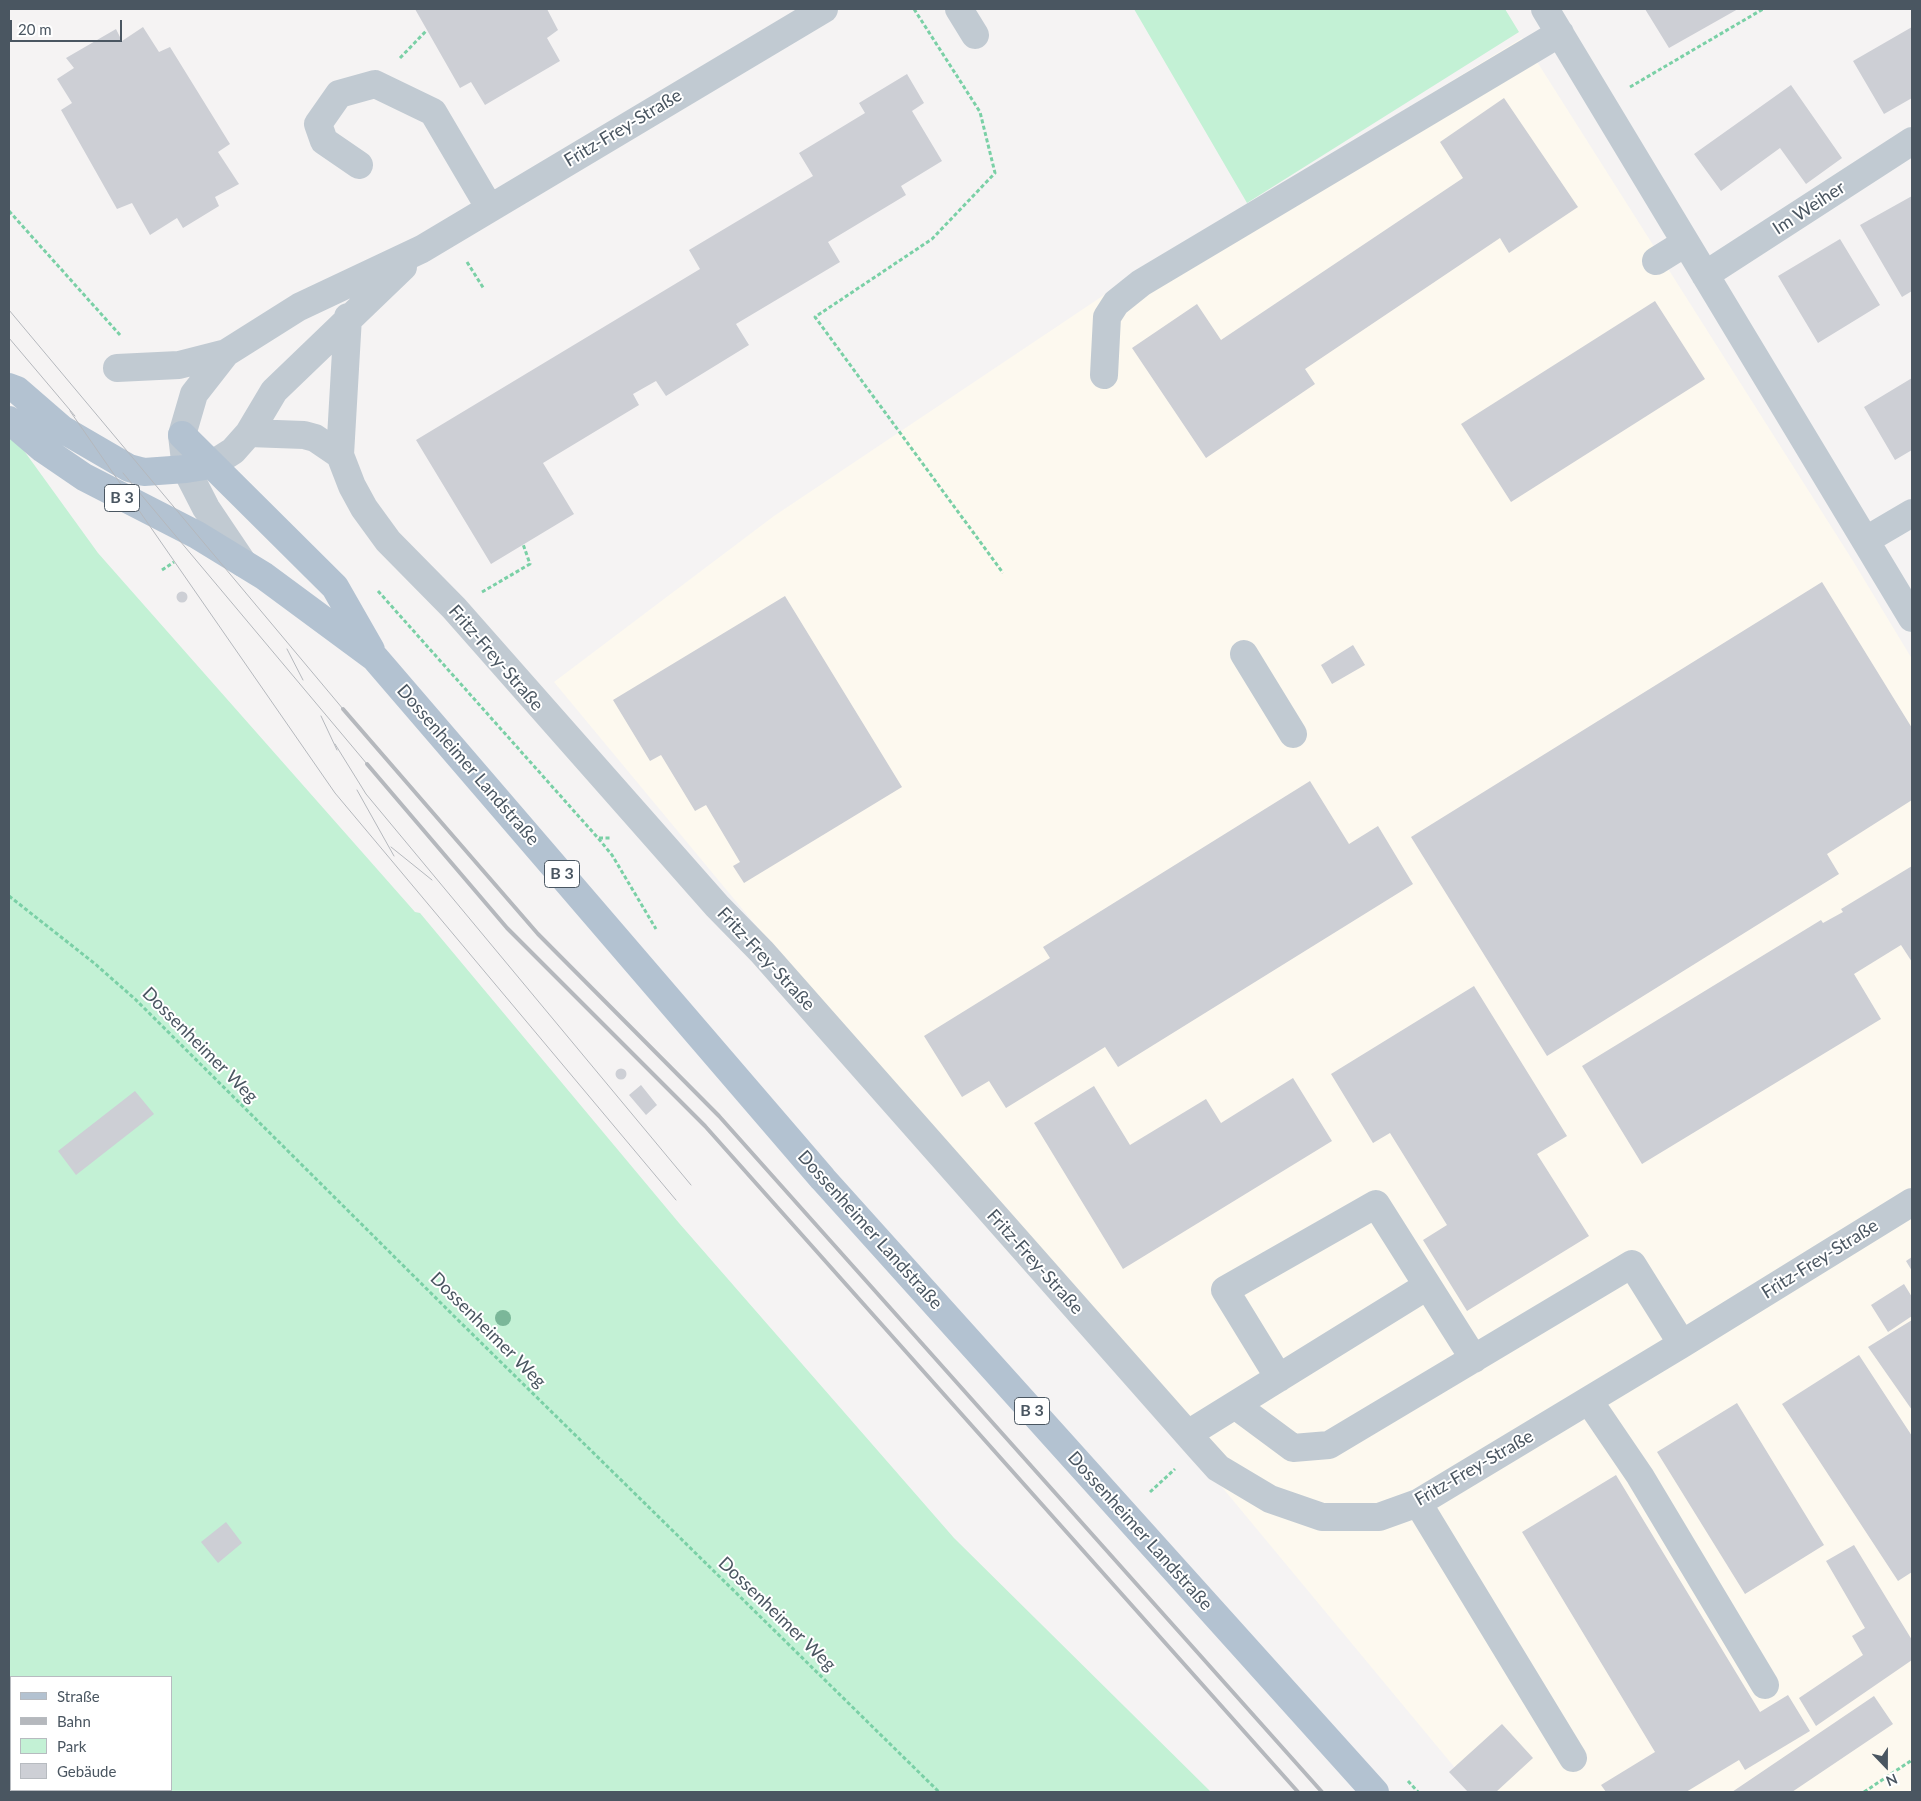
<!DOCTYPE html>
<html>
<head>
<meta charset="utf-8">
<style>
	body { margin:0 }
	#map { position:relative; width:1921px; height:1801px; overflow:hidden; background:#f5f3f3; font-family:Lato,sans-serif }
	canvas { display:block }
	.frame { position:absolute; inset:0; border:10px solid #4a5661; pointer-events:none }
	.legend { position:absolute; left:10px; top:1676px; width:162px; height:115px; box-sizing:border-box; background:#fff; border:1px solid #b7bbc0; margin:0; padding:6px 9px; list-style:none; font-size:15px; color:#4a5661 }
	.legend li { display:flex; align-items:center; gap:10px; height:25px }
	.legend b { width:25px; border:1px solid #b7bbc0 }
	.north { position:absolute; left:1861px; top:1741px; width:50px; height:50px; -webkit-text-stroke:4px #fff; paint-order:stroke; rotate:158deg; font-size:14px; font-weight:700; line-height:20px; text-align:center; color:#4a5661 }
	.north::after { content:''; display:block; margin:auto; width:18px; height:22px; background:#4a5661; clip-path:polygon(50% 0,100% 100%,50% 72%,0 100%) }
	.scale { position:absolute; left:10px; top:20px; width:112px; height:22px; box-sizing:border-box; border:2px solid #4a5661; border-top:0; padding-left:6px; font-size:15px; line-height:18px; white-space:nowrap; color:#4a5661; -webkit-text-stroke:4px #fff; paint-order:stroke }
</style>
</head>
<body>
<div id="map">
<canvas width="1921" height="1801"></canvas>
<div class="frame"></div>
<ul class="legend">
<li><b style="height:6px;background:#b3c2d1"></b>Straße</li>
<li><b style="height:6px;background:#b5b8bd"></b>Bahn</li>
<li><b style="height:14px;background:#c3f1d5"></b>Park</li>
<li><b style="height:14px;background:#cdcfd5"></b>Gebäude</li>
</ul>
<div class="north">N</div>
<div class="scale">20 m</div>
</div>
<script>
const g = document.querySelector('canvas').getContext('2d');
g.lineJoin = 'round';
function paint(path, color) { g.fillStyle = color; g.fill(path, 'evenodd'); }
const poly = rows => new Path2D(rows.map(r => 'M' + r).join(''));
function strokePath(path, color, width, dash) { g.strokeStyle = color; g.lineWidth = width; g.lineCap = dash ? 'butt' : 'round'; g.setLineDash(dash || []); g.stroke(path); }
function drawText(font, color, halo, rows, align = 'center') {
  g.font = font + ' Lato,sans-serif'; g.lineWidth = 4; g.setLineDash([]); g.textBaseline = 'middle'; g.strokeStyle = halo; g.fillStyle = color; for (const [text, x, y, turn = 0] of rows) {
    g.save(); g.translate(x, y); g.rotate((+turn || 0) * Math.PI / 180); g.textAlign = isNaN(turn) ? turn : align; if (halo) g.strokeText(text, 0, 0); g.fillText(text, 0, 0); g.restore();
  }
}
paint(poly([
	[1522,38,1853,561,1912,659,1912,1792,1475,1792,554,682,774,516,1125,281]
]), '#fdf9ef');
paint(poly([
	[1134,9,1505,9,1519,32,1247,203],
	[9,430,98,553,415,912,420,913,679,1223,954,1538,1211,1792,166,1792,162,1790,171,1790,171,1677,11,1677,11,1693,9,1692],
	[9,1728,11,1730,11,1790,106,1790,110,1792,9,1792]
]), '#c3f1d5');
paint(poly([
	[415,9,547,9,558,30,547,38,560,61,485,105,471,82,460,88],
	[1645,9,1738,9,1669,48],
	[143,27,159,52,170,47,230,144,218,152,239,184,215,197,219,206,183,228,177,218,150,235,132,203,117,209,61,110,72,103,57,79,74,68,66,58,116,29,122,41],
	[1912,27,1912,98,1884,114,1853,61],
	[907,74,924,103,912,111,942,161,901,186,906,195,828,242,840,262,736,324,749,345,666,396,656,381,633,394,639,405,543,463,574,514,491,564,416,440,700,269,689,250,813,176,799,153,865,113,859,103],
	[1791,85,1842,158,1806,184,1780,148,1721,191,1694,154],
	[1504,98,1578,207,1509,253,1500,238,1305,369,1315,384,1206,458,1132,348,1197,304,1221,340,1463,178,1440,142],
	[1912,196,1912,291,1902,297,1860,225],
	[1840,239,1880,305,1818,343,1778,276],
	[1655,301,1705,379,1511,502,1461,424],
	[1912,378,1912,450,1895,460,1864,407],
	[1822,582,1912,728,1912,800,1827,854,1839,874,1547,1056,1411,837],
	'176.5 597a5.5 5.5 0 1 1 11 0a5.5 5.5 0 1 1-11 0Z',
	[785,596,902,787,744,883,733,866,740,862,706,805,695,811,661,755,650,761,613,700],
	[1353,645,1365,665,1332,684,1321,665],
	[1310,781,1349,844,1378,826,1413,884,1118,1067,1105,1047,1006,1108,989,1081,962,1097,924,1036,1050,958,1043,947],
	[1912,866,1912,962,1901,945,1854,974,1881,1019,1642,1164,1582,1066,1821,920,1823,923,1843,912,1841,909],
	[1474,986,1567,1136,1537,1154,1589,1236,1467,1311,1423,1240,1447,1225,1390,1133,1373,1143,1331,1074],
	'615.5 1074a5.5 5.5 0 1 1 11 0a5.5 5.5 0 1 1-11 0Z',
	[1293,1078,1332,1141,1123,1269,1034,1123,1094,1086,1130,1145,1206,1099,1221,1123],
	[641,1085,657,1105,646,1115,629,1095],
	[135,1091,154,1114,76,1175,58,1151],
	[1912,1257,1912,1271,1906,1261],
	[1904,1284,1912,1297,1912,1316,1888,1332,1871,1305],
	[1912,1320,1912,1410,1868,1347],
	[1859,1355,1912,1436,1912,1572,1898,1581,1782,1404],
	[1737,1403,1824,1545,1745,1594,1657,1452],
	[1616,1475,1760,1712,1788,1695,1810,1731,1745,1770,1739,1760,1686,1792,1606,1792,1601,1785,1655,1752,1522,1532],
	[226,1522,242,1543,218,1563,201,1542],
	[1854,1545,1912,1640,1912,1660,1816,1726,1799,1698,1863,1655,1852,1636,1865,1628,1826,1561],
	[1874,1696,1893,1724,1792,1792,1732,1792],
	[1502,1724,1533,1758,1496,1792,1468,1792,1449,1772]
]), '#cdcfd5');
strokePath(poly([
	[914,9,980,112,995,173,932,239,815,317,1003,573],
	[400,58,427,30],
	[1630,87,1763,9],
	[9,211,120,335],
	[467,262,484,289],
	[162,570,174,562],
	[378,591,598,838,612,855,656,929],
	[482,592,530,564,523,544],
	[599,838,612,838],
	[9,896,94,963,135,999,458,1320,939,1792],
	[1150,1492,1175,1469],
	[9,1712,11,1714],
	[1408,1781,1418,1792],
	[124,1790,127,1792],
	[1864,1792,1912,1760]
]), '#7ad0a6', 3, [4, 2.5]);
strokePath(poly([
	[959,9,975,35],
	[1545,9,1912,618],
	[359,165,324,141,318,124,339,94,375,84,433,112,489,207],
	[1656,261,1685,243],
	[1705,275,1912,141],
	[348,317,340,455,352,486,364,508,388,541,454,608,717,906,762,952,1199,1447,1218,1468,1270,1499,1322,1517,1379,1517,1418,1503,1682,1344,1912,1202],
	[226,353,194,394,182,435,186,469,206,508,243,563],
	[117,368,179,365,226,353,299,307,422,249,824,9],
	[1104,375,1107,317,1116,303,1141,283,1560,33],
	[249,433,304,435,315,438,340,455],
	[211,465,233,451,249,433,274,391,403,267],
	[1866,540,1912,513],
	[1244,654,1293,734],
	[1279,1378,1225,1290,1376,1204,1474,1359],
	[1589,1401,1640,1476,1765,1685],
	[1235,1405,1293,1448,1329,1445,1632,1264,1682,1344],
	[1188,1434,1427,1286],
	[1418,1503,1573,1758]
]), '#c1cad2', 28);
strokePath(poly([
	[9,387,17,390,62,429,129,468,144,472,186,469,211,465],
	[9,420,43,449,84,477,197,535,264,576,375,658,823,1179,1375,1792],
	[182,435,335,587,371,650]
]), '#b3c2d1', 28);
strokePath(poly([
	[9,310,343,709],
	[9,338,75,416],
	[70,411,335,793,676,1200],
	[123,473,367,764],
	[287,649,303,680],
	[321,716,337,750],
	[335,744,366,794,691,1185],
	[357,790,394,856],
	[391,847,432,880]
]), '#b5b8bd', 1);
strokePath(poly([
	[343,709,538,934,719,1116,1322,1792],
	[367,764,507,928,705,1126,1298,1792]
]), '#b5b8bd', 4);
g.fillStyle = '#7bb799';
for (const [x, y] of [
	[503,1318]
]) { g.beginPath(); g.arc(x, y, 8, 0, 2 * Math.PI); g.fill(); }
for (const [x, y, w] of [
	[122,498,35],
	[562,874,35],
	[1032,1411,35]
]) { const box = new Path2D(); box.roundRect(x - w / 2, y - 13.5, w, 27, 4); g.fillStyle = '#fff'; g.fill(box); strokePath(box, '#4a5661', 1); }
drawText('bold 16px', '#4a5661', null, [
	["B 3",122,498],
	["B 3",562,874],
	["B 3",1032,1411]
]);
drawText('18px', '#4a5661', '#fff', [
	["Fritz-Frey-Straße",623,128,-31],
	["Im Weiher",1809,208,-33],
	["Fritz-Frey-Straße",496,658,49],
	["Dossenheimer Landstraße",468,765,49],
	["Fritz-Frey-Straße",766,959,47],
	["Dossenheimer Weg",200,1045,45],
	["Dossenheimer Landstraße",870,1230,48],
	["Fritz-Frey-Straße",1820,1259,-32],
	["Fritz-Frey-Straße",1035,1262,48],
	["Dossenheimer Weg",488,1330,45],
	["Fritz-Frey-Straße",1474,1468,-30],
	["Dossenheimer Landstraße",1140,1531,48],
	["Dossenheimer Weg",777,1614,44]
]);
</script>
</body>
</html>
